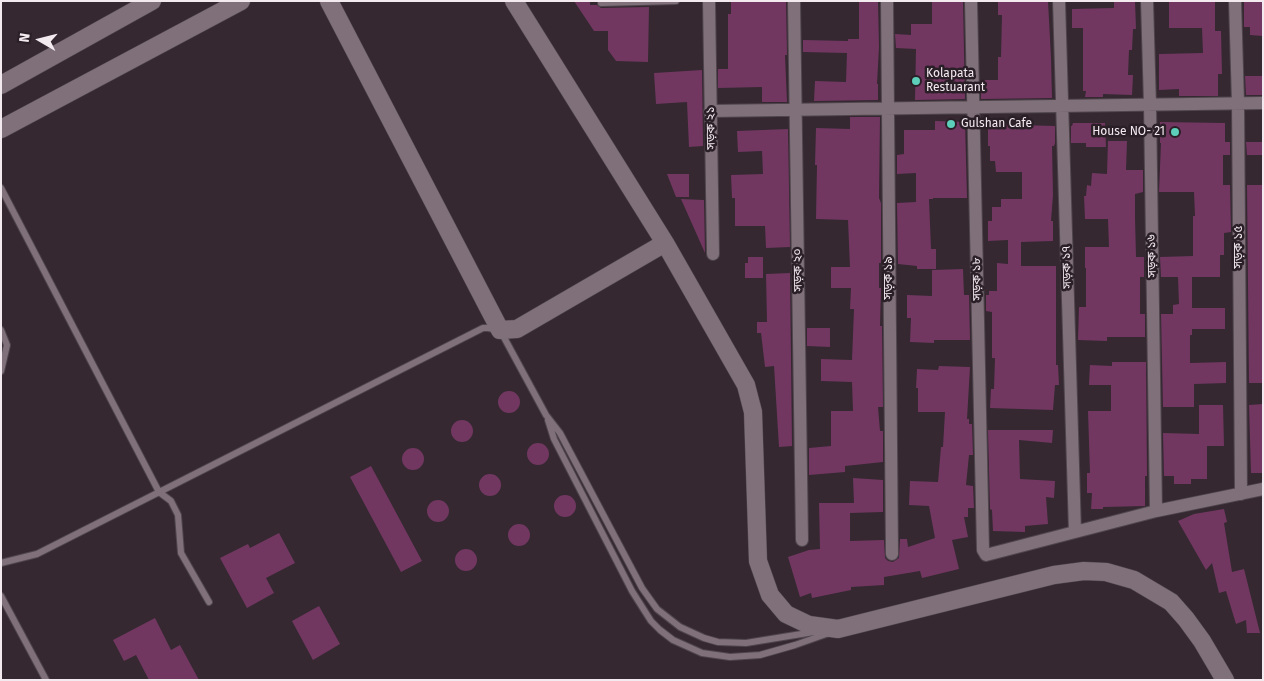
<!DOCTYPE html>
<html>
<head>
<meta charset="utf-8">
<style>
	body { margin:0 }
	#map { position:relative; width:1264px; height:681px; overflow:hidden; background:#352831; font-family:"Fira Sans",sans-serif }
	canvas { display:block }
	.frame { position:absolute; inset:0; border:2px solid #f3eaf0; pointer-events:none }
	.north { position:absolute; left:15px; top:15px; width:50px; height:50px; -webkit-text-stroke:4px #2b1f27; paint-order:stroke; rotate:278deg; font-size:14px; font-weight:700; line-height:20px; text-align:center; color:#f3eaf0 }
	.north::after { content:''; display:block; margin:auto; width:18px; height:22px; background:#f3eaf0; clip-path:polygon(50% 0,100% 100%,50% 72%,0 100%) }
</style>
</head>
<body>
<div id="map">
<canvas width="1264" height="681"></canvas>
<div class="frame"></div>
<div class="north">N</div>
</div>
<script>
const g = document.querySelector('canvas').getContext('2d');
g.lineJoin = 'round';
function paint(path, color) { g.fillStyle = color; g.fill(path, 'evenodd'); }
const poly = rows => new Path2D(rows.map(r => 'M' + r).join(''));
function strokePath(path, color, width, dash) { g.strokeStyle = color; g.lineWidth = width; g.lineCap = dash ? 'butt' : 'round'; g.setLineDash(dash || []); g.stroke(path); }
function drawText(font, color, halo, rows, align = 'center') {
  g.font = font + ' "Fira Sans","Noto Sans Bengali",sans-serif'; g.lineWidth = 5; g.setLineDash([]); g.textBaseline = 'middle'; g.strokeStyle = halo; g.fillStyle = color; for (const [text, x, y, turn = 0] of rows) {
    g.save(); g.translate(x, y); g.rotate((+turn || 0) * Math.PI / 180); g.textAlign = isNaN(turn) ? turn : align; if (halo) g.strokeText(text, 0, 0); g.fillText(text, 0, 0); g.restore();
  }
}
paint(poly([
	[574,1,590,1,590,5,597,5,601,8,649,7,648,62,616,61,608,50,608,31,594,31],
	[731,1,786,1,787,55,785,55,787,102,762,102,762,87,718,88,718,69,728,69,728,14,731,14],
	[859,1,878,1,879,47,877,84,878,84,878,100,814,101,815,81,846,82,847,53,803,52,803,40,848,41,848,39,859,39],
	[998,1,1048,1,1051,58,1052,98,981,99,981,80,998,80,998,57,1001,57,1002,15,998,15],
	[1114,1,1135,1,1136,29,1133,29,1132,50,1129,50,1128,75,1133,75,1132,95,1103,94,1103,97,1085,97,1086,91,1083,91,1083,28,1072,28,1072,9,1114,8],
	[1169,1,1215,1,1215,31,1221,31,1222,74,1218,74,1218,96,1179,96,1179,89,1159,90,1159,54,1203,53,1202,28,1169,28],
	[1244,1,1263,1,1263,36,1250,35,1250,27,1244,27],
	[932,2,963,2,965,99,915,100,916,49,896,48,895,34,911,35,911,24,932,24],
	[702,70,703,146,689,147,687,102,656,104,654,73],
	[1245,76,1263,76,1263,95,1246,95],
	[850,117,880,117,879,198,881,203,881,263,879,263,879,288,881,288,880,326,882,326,883,407,878,407,880,431,883,431,883,462,845,466,845,472,809,475,809,448,831,446,831,411,853,411,852,382,821,381,821,359,852,360,854,309,850,309,851,288,831,288,831,267,850,267,848,220,816,219,817,165,815,165,816,128,850,129],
	[935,121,965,122,967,198,933,198,933,199,929,199,931,249,936,249,936,269,917,269,917,266,898,264,897,203,916,202,916,173,897,174,897,155,904,154,904,130,935,130],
	[1160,122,1225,123,1225,142,1230,142,1230,155,1223,155,1223,185,1230,185,1231,232,1224,233,1224,255,1220,255,1220,277,1192,277,1192,308,1225,308,1225,329,1192,329,1192,335,1190,335,1190,363,1226,362,1226,383,1194,384,1194,407,1163,407,1161,314,1173,314,1173,305,1179,304,1178,277,1161,277,1160,257,1193,256,1193,216,1195,216,1194,192,1159,192,1161,143,1160,143],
	[988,123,1019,124,1019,125,1055,126,1055,143,1054,146,1052,146,1053,195,1051,221,1053,221,1053,241,1021,242,1021,266,1056,266,1056,365,1058,365,1059,385,1055,385,1053,410,990,408,991,389,994,389,995,358,992,358,992,312,986,311,986,295,989,295,989,291,997,291,997,263,1008,264,1008,240,988,241,988,221,992,221,992,207,1001,207,1001,199,1022,199,1022,172,996,172,995,161,990,161,990,146,988,146],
	[1073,123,1105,123,1106,147,1086,147,1086,143,1071,143,1071,126,1072,126],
	[788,129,790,247,766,248,765,226,735,226,735,198,732,198,731,175,763,174,762,151,738,152,737,131],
	[1108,141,1127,141,1126,170,1143,170,1143,192,1135,194,1135,218,1136,257,1144,257,1144,277,1140,277,1140,314,1145,314,1145,337,1107,337,1107,341,1078,340,1079,307,1086,307,1086,268,1085,268,1085,247,1109,247,1108,219,1085,219,1084,196,1086,196,1087,185,1091,186,1092,173,1107,174],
	[1246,142,1263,142,1263,155,1247,155],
	[667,174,689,174,689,197,676,197],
	[1247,185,1263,185,1263,383,1249,383],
	[681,199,704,200,705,253],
	[748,257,763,257,763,278,745,278,745,263,748,263],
	[963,269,964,295,969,295,970,340,934,340,934,343,910,342,911,318,907,318,907,295,932,296,932,270],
	[790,273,792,446,779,447,774,366,765,367,761,333,757,333,757,322,767,322,766,274],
	[807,328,830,328,830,347,807,346],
	[1112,362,1146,362,1147,476,1145,476,1145,506,1103,507,1103,509,1091,509,1092,493,1087,493,1087,473,1090,473,1088,411,1111,411,1111,385,1089,385,1090,365,1112,366],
	[939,366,970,367,967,419,969,419,969,424,972,424,973,455,969,455,966,485,973,486,974,508,968,508,968,517,964,517,968,537,952,540,959,569,922,578,920,571,884,577,884,585,851,587,851,590,812,598,811,593,800,597,788,557,809,550,820,549,819,503,854,503,853,478,883,480,883,512,850,513,850,541,884,540,885,558,888,561,893,562,899,558,900,539,907,539,908,547,935,538,929,506,909,505,910,481,938,482,941,447,943,447,945,412,918,412,918,388,916,388,917,369,938,370],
	'498 402a11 11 0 1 1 22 0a11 11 0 1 1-22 0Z',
	[1263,404,1263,473,1251,473,1249,405],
	[1199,405,1223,405,1224,446,1207,446,1207,479,1191,479,1191,484,1174,484,1174,476,1164,476,1163,433,1199,434],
	'451 431a11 11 0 1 1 22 0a11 11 0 1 1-22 0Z',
	[988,430,1053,430,1052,443,1019,440,1020,479,1055,481,1054,498,1046,497,1048,524,1025,526,1025,532,993,531,992,510,990,509],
	'527 454a11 11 0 1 1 22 0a11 11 0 1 1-22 0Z',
	'402 459a11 11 0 1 1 22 0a11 11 0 1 1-22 0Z',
	[371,466,422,561,401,572,350,477],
	'479 485a11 11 0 1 1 22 0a11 11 0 1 1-22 0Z',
	'554 506a11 11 0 1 1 22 0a11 11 0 1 1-22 0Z',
	'427 511a11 11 0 1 1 22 0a11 11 0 1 1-22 0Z',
	[1224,509,1227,522,1224,523,1232,572,1244,569,1260,633,1247,633,1246,620,1236,624,1226,591,1219,593,1212,563,1206,570,1178,521,1194,514],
	'508 535a11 11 0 1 1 22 0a11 11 0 1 1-22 0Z',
	[279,533,295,563,266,578,274,593,247,608,220,558,248,544,250,548],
	'455 560a11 11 0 1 1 22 0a11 11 0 1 1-22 0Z',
	[319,606,340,644,313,660,292,621],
	[155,618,171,650,180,645,199,680,149,680,136,655,124,661,113,640]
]), '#713761');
const service = poly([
	[601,3,676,1],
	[1,188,159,492,171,501,178,515,181,553,209,602],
	[1,330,7,345,1,371],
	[548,420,554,439,632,591,651,621,660,630,673,640,702,653,730,657,760,655,795,645,829,633],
	[1,563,37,554,483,328,488,328,500,330,546,415,560,433,642,588,657,609,680,627,704,638,718,642,746,643,814,632],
	[1,596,46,680]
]);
const minor = poly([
	[709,1,713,254],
	[794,1,802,540],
	[887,1,892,554],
	[971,1,983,550,986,555,1156,511,1263,489],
	[1059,1,1075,532],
	[1147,1,1150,105,1156,511],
	[1235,1,1238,103,1241,494],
	[710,111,1263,103]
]);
const secondary = poly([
	[329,1,500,330,517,329,665,243],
	[514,1,665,243,746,385,753,412,758,561,770,595,786,614,809,625,838,629,1054,575,1084,571,1106,572,1134,580,1171,602,1186,619,1202,641,1225,680],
	[1,85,152,1],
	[1,129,241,1]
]);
strokePath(service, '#50454d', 8);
strokePath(minor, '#50454d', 14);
strokePath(secondary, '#50454d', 19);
strokePath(service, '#7f707a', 6);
strokePath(minor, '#7f707a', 12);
strokePath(secondary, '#7f707a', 18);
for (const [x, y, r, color] of [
	[916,81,5,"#5dceb9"],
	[951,124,5,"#5dceb9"],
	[1175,132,5,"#5dceb9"]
]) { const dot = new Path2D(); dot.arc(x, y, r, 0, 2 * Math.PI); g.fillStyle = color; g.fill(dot); strokePath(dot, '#2b1f27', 2); }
drawText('12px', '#f3eaf0', '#2b1f27', [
	["Kolapata",926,74],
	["Restuarant",926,88],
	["Gulshan Cafe",961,124],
	["House NO- 21",1165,132,"right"]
], 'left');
drawText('12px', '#f3eaf0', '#2b1f27', [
	["সড়ক ২১",711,128,-91],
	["সড়ক ১৫",1239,247,-90],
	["সড়ক ১৬",1152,256,-91],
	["সড়ক ১৭",1067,267,-92],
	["সড়ক ২০",798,270,-91],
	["সড়ক ১৯",889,278,-90],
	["সড়ক ১৮",977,279,-91]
]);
</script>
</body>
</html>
